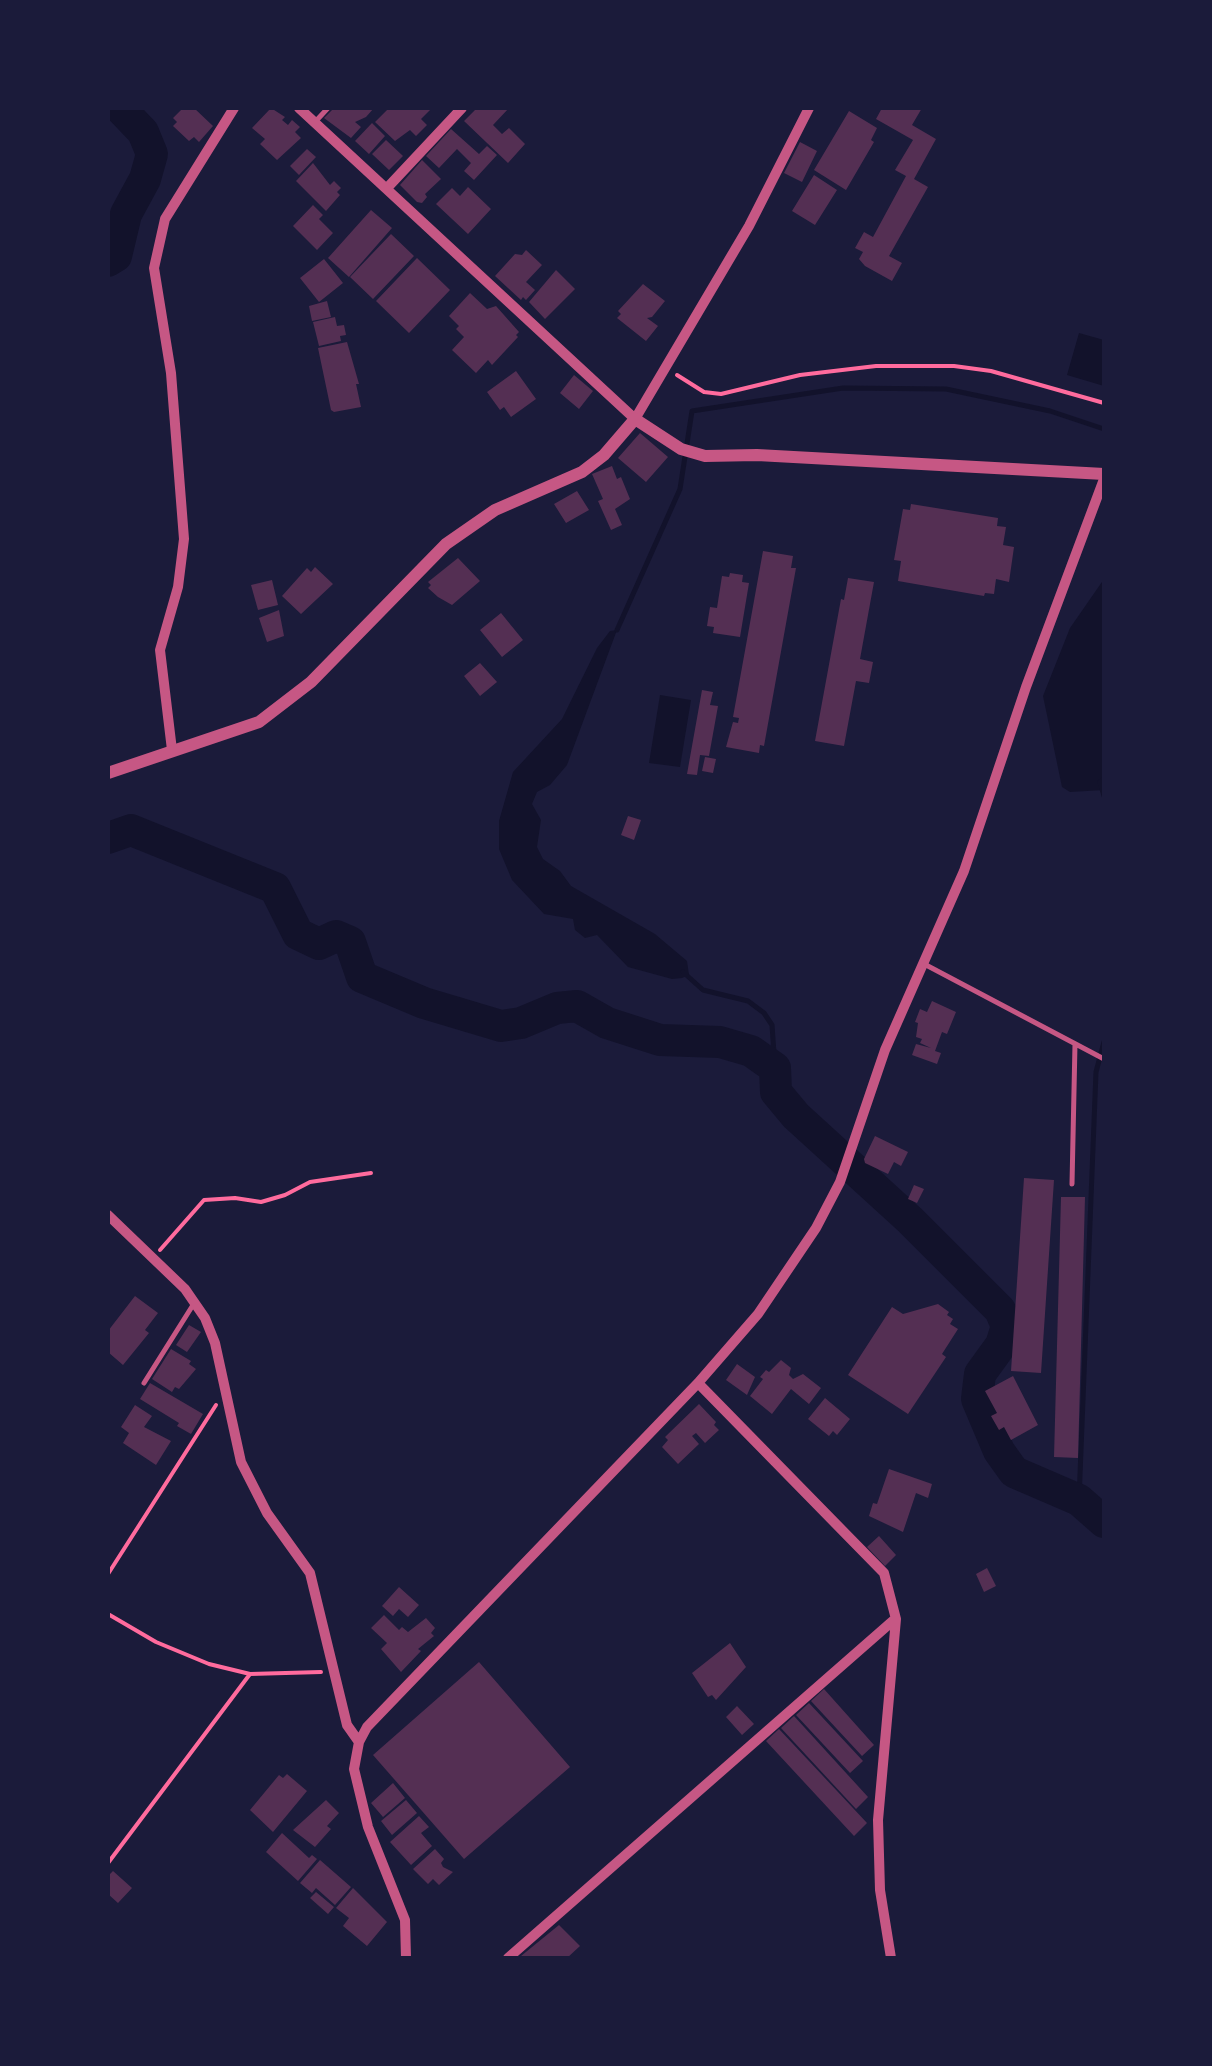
<!DOCTYPE html>
<html>
<head>
<meta charset="utf-8">
<style>
	body { margin:0 }
	#map { position:relative; width:1212px; height:2066px; overflow:hidden; background:#1b1b3a; font-family:"Times New Roman",serif }
	canvas { display:block }
	.frame { position:absolute; inset:0; border:110px solid #1b1b3a; pointer-events:none }
</style>
</head>
<body>
<div id="map">
<canvas width="1212" height="2066"></canvas>
<div class="frame"></div>
</div>
<script>
const g = document.querySelector('canvas').getContext('2d');
g.lineJoin = 'round';
function paint(path, color) { g.fillStyle = color; g.fill(path, 'evenodd'); }
const poly = rows => new Path2D(rows.map(r => 'M' + r).join(''));
function strokePath(path, color, width, dash) { g.strokeStyle = color; g.lineWidth = width; g.lineCap = dash ? 'butt' : 'round'; g.setLineDash(dash || []); g.stroke(path); }
paint(poly([
	[1079,333,1104,340,1104,386,1067,375],
	[1104,579,1104,790,1070,792,1062,787,1043,696,1070,628],
	[617,630,567,765,550,785,537,792,532,804,541,820,537,847,543,859,560,871,571,886,655,934,687,961,689,975,682,978,672,979,628,967,597,935,585,938,575,930,573,919,544,914,512,880,499,849,499,821,513,772,562,719,597,648,610,631],
	[660,695,691,700,680,767,649,763]
]), '#12122b');
strokePath(poly([
	[617,630,680,489,692,411,843,388,946,389,1050,411,1104,429],
	[1104,779,1100,782,1104,796],
	[683,972,703,990,748,1001,764,1013,772,1025,775,1068],
	[1079,1500,1096,1072,1104,1042]
]), '#12122b', 5);
strokePath(poly([
	[108,261,116,256,126,214,145,179,152,154,143,132,120,108],
	[108,838,131,830,275,888,298,934,319,944,336,936,350,942,362,977,424,1003,501,1026,521,1023,557,1008,577,1006,607,1023,660,1040,720,1042,751,1051,775,1068,776,1092,796,1116,910,1220,1000,1310,1007,1326,1001,1345,980,1374,977,1399,999,1451,1014,1472,1079,1500,1104,1522]
]), '#12122b', 32);
paint(poly([
	[183,108,194,108,213,126,199,142,194,137,189,141,173,126,177,122,173,118],
	[271,108,285,117,282,120,288,125,292,120,300,127,295,132,301,138,277,160,260,144,265,139,252,128],
	[334,108,374,108,366,117,355,122,361,127,351,138,324,118],
	[389,108,432,108,421,119,427,125,416,136,410,130,395,141,375,122],
	[473,108,509,108,493,125,502,134,509,128,525,144,508,163,464,121,475,110],
	[882,108,922,108,912,125,936,139,914,179,928,187,889,256,902,263,892,281,865,266,859,259,863,252,855,248,864,232,873,237,906,176,895,170,913,140,876,119],
	[849,111,877,128,871,140,874,142,846,190,814,170],
	[372,123,385,136,369,154,355,141],
	[451,129,479,154,487,146,497,155,474,180,464,171,471,163,457,149,439,168,426,156],
	[386,140,403,156,389,170,372,154],
	[800,142,817,151,802,182,784,173],
	[307,149,316,157,299,175,290,166],
	[422,160,441,179,425,194,427,197,422,203,417,202,400,185],
	[313,163,330,185,334,181,341,188,337,192,340,195,326,211,296,181],
	[814,175,837,190,815,225,792,211],
	[468,187,491,209,468,234,436,204,452,188,460,196],
	[313,205,323,215,319,219,333,233,317,250,293,226],
	[371,210,392,228,349,277,328,258],
	[391,234,414,256,373,299,350,277],
	[526,250,542,265,526,282,535,290,526,300,523,297,521,300,495,276,515,254,522,255],
	[417,258,450,290,409,333,376,301],
	[324,259,343,283,319,302,300,278],
	[556,270,575,289,545,319,529,302],
	[643,284,665,301,652,317,647,318,658,326,646,341,617,318,621,314,618,311],
	[470,293,487,309,496,306,519,332,516,335,518,337,492,365,488,360,476,373,452,350,464,337,456,329,459,326,449,316],
	[327,301,331,317,312,321,309,306],
	[335,317,337,326,344,325,346,335,340,336,341,341,319,346,313,322],
	[347,342,359,384,356,384,361,407,334,412,331,410,318,348],
	[516,371,536,399,511,417,504,407,500,410,487,392],
	[574,375,593,391,579,409,560,393],
	[640,433,668,457,646,482,618,458],
	[612,466,617,479,621,477,630,499,615,509,622,525,611,530,598,501,603,499,592,474],
	[577,491,589,510,566,523,554,504],
	[911,504,998,518,997,526,1006,527,1003,545,1014,547,1009,582,996,579,994,594,985,593,984,596,898,581,901,561,894,560,903,509,910,510],
	[763,551,793,556,791,568,796,568,764,746,760,745,759,753,726,747,733,722,738,723,739,718,733,717],
	[458,558,480,581,452,605,438,597,428,588,431,585,428,582],
	[315,567,333,584,301,614,282,596,307,568,311,572],
	[730,573,743,575,742,582,749,583,740,637,713,633,714,627,707,626,710,607,717,608,722,576,729,577],
	[848,578,874,582,860,659,873,662,869,683,856,681,844,746,815,741,841,599,844,600],
	[272,580,278,605,258,610,251,585],
	[279,610,284,636,267,642,259,618],
	[501,613,523,640,502,657,480,630],
	[480,663,497,682,480,696,464,676],
	[702,690,713,692,710,705,718,706,709,756,700,755,697,775,687,774],
	[705,757,716,759,713,773,702,771],
	[628,816,641,820,634,840,621,835],
	[932,1001,956,1012,947,1034,942,1032,935,1051,941,1053,937,1064,912,1055,916,1044,931,1048,920,1043,922,1039,916,1037,918,1023,915,1022,920,1009,927,1012],
	[875,1136,908,1152,901,1166,894,1162,888,1174,865,1163,864,1159],
	[1024,1178,1054,1180,1041,1373,1011,1371],
	[914,1185,924,1189,917,1203,908,1199],
	[1061,1197,1085,1197,1078,1458,1054,1457],
	[135,1296,158,1313,145,1330,149,1333,123,1365,108,1352,108,1331],
	[938,1304,949,1312,947,1315,953,1319,950,1324,958,1329,942,1354,946,1357,908,1414,848,1375,892,1307,903,1314],
	[189,1325,201,1332,187,1352,176,1345],
	[171,1349,191,1361,189,1364,196,1369,179,1389,175,1387,172,1392,152,1379],
	[781,1360,791,1368,789,1375,793,1379,803,1374,821,1388,809,1404,791,1389,772,1414,750,1396,763,1379,760,1377,766,1370,769,1372],
	[737,1364,755,1377,747,1395,726,1380],
	[1013,1376,1038,1425,1011,1440,1004,1427,999,1430,991,1416,997,1413,985,1391],
	[150,1383,203,1414,191,1434,177,1426,179,1423,140,1399],
	[825,1398,850,1419,837,1435,833,1431,829,1436,808,1419],
	[699,1404,716,1422,714,1425,719,1430,705,1443,696,1433,692,1436,699,1444,678,1464,662,1447,668,1440,665,1437],
	[135,1405,152,1416,144,1427,171,1441,156,1465,123,1443,129,1433,121,1427],
	[889,1469,932,1484,928,1498,916,1493,903,1532,869,1516,873,1503,877,1504],
	[879,1536,896,1555,885,1566,867,1547],
	[987,1568,996,1586,984,1592,976,1574],
	[399,1587,419,1605,408,1617,399,1609,393,1616,382,1606],
	[384,1615,399,1630,402,1627,408,1632,426,1618,435,1628,431,1633,434,1636,418,1649,421,1651,401,1672,381,1649,387,1643,371,1628],
	[730,1643,746,1667,716,1700,712,1695,708,1697,692,1673],
	[479,1662,570,1767,464,1859,373,1755],
	[824,1689,874,1745,862,1756,811,1701],
	[809,1703,863,1761,850,1773,796,1715],
	[737,1706,754,1724,742,1735,726,1717],
	[794,1716,868,1797,856,1809,781,1728],
	[779,1729,867,1823,854,1836,766,1741],
	[287,1774,307,1791,273,1832,250,1810,279,1775,283,1778],
	[393,1783,405,1798,383,1817,371,1803],
	[326,1800,339,1813,327,1826,331,1829,315,1847,293,1830],
	[406,1800,417,1813,392,1835,381,1821],
	[419,1816,429,1827,421,1833,432,1846,411,1865,390,1842],
	[282,1833,309,1858,312,1855,317,1859,298,1881,266,1852],
	[435,1849,444,1859,441,1863,443,1867,453,1872,439,1885,433,1879,428,1884,413,1869],
	[320,1860,351,1887,335,1905,316,1888,312,1893,300,1883],
	[113,1871,132,1888,118,1903,108,1894,108,1876],
	[353,1888,387,1922,367,1946,343,1926,349,1918,336,1908],
	[316,1892,334,1907,328,1914,310,1898],
	[559,1925,580,1946,567,1958,521,1956]
]), '#542f53');
strokePath(poly([
	[677,375,704,392,721,394,800,375,876,366,954,366,991,371,1104,403],
	[160,1250,204,1200,235,1198,261,1202,285,1195,310,1182,371,1173],
	[108,1574,216,1405],
	[108,1614,156,1642,209,1664,250,1674],
	[108,1863,250,1674,321,1672]
]), '#ff6b9d', 4);
strokePath(poly([
	[315,122,328,108],
	[926,965,1104,1059],
	[1072,1184,1075,1044],
	[144,1383,193,1305]
]), '#c65784', 5);
strokePath(poly([
	[299,108,635,419,749,226,809,108],
	[388,187,462,108],
	[172,750,160,650,178,587,184,539,171,373,154,268,165,219,234,108],
	[108,1215,185,1289,205,1318,215,1343,241,1462,267,1513,310,1573,347,1725,359,1742],
	[698,1383,884,1573,896,1619,878,1820,880,1890,891,1958],
	[406,1958,405,1920,368,1827,354,1769,359,1742,367,1727,698,1383,758,1314,816,1228,840,1182,885,1050,964,871,1026,687,1104,479],
	[508,1958,895,1619]
]), '#c65784', 10);
strokePath(poly([
	[108,773,259,722,311,682,446,544,495,510,582,472,604,455,635,419,681,449,705,456,757,455,1104,474]
]), '#c65784', 12);
</script>
</body>
</html>
